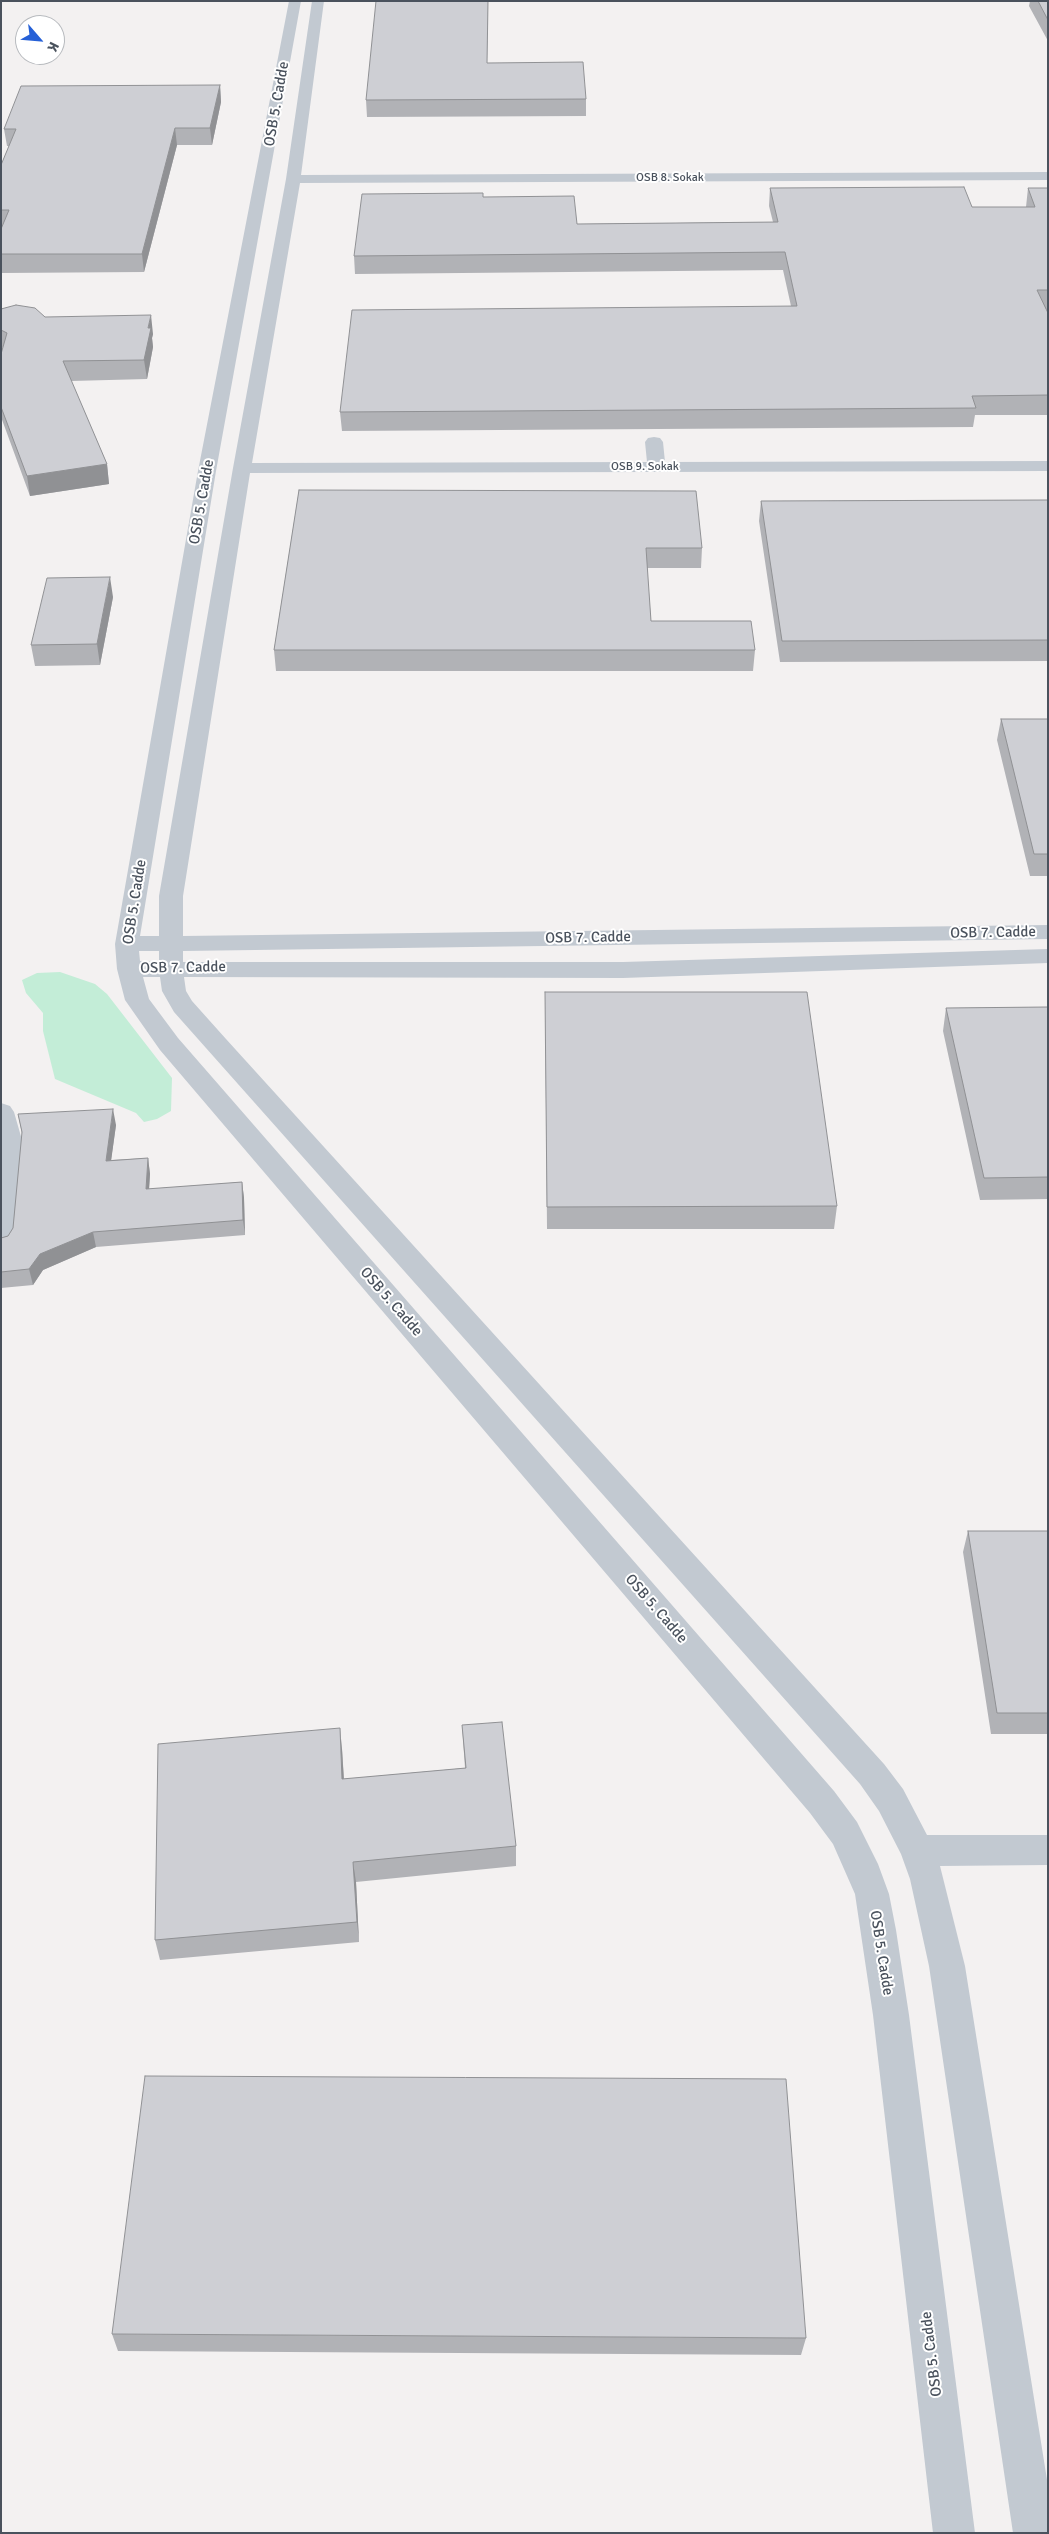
<!DOCTYPE html>
<html>
<head>
<meta charset="utf-8">
<style>
	body { margin:0 }
	#map { position:relative; width:1049px; height:2534px; overflow:hidden; background:#f3f1f1; font-family:Signika,sans-serif }
	canvas { display:block }
	.frame { position:absolute; inset:0; border:2px solid #4a525d; pointer-events:none }
	.north { position:absolute; left:15px; top:15px; width:50px; height:50px; box-sizing:border-box; background:#fff; border:1px solid #b7babe; border-radius:50%; rotate:117deg; font-size:14px; font-weight:700; line-height:20px; text-align:center; color:#4a525d }
	.north::after { content:''; display:block; margin:auto; width:18px; height:22px; background:#2660d7; clip-path:polygon(50% 0,100% 100%,50% 72%,0 100%) }
</style>
</head>
<body>
<div id="map">
<canvas width="1049" height="2534"></canvas>
<div class="frame"></div>
<div class="north">K</div>
</div>
<script>
const g = document.querySelector('canvas').getContext('2d');
g.lineJoin = 'round';
function paint(path, color) { g.fillStyle = color; g.fill(path, 'evenodd'); }
const poly = rows => new Path2D(rows.map(r => 'M' + r).join(''));
function strokePath(path, color, width, dash) { g.strokeStyle = color; g.lineWidth = width; g.lineCap = dash ? 'butt' : 'round'; g.setLineDash(dash || []); g.stroke(path); }
function drawText(font, color, halo, rows, align = 'center') {
  g.font = font + ' Signika,sans-serif'; g.lineWidth = 4; g.setLineDash([]); g.textBaseline = 'middle'; g.strokeStyle = halo; g.fillStyle = color; for (const [text, x, y, turn = 0] of rows) {
    g.save(); g.translate(x, y); g.rotate((+turn || 0) * Math.PI / 180); g.textAlign = isNaN(turn) ? turn : align; if (halo) g.strokeText(text, 0, 0); g.fillText(text, 0, 0); g.restore();
  }
}
paint(poly([
	[60,972,95,984,107,994,172,1078,171,1111,157,1119,144,1122,136,1113,55,1079,43,1031,43,1013,26,993,22,980,37,973]
]), '#c3edd7');
paint(poly([
	[289,1,301,1,216,471,140,936,159,936,159,896,233,468,286,179,312,1,324,1,301,175,1048,172,1048,180,300,183,252,463,647,462,645,442,648,438,654,437,660,438,663,442,665,462,1048,461,1048,471,250,473,183,896,183,936,1048,925,1048,939,183,951,183,962,623,962,1048,949,1048,963,623,978,184,977,186,991,192,1001,226,1039,884,1764,903,1789,927,1835,1048,1835,1048,1865,940,1866,965,1966,1048,2486,1048,2533,1013,2533,929,1966,910,1879,901,1854,879,1811,860,1784,174,1012,162,991,160,977,143,977,149,999,178,1038,834,1791,857,1822,878,1864,889,1894,896,1930,909,2015,975,2533,933,2533,873,2015,855,1894,833,1844,810,1813,160,1050,125,1000,117,969,115,944,198,471,289,1],
	[139,951,159,951,159,962,140,961,139,951],
	[1,1103,10,1106,14,1112,24,1147,15,1243,11,1250,1,1253,1,1103]
]), '#c2c9d1');
paint(poly([
	[488,1,487,63,586,99,586,116,367,117,366,100],
	[1030,1,1048,1,1048,41,1029,6],
	[220,85,221,102,212,145,177,145,144,272,1,273,1,165,9,146,7,146,4,129],
	[770,188,972,207,1026,207,1028,188,1048,188,1048,309,1046,309,1048,313,1048,415,975,415,973,427,342,431,340,412,791,306,783,270,355,274,354,256,483,197,577,224,773,222,769,206],
	[1,309,45,317,153,334,152,338,153,347,147,379,71,381,107,464,109,484,30,496,1,417,1,354,3,348,1,347],
	[299,490,702,548,701,568,647,568,651,621,755,650,753,671,276,671,274,650],
	[1048,500,1048,661,780,662,759,521,761,501],
	[113,597,100,665,35,666,31,645],
	[1001,719,1048,719,1048,876,1030,876,997,740],
	[545,992,837,1206,834,1229,547,1229],
	[1048,1007,1048,1199,980,1200,943,1031,946,1008],
	[18,1114,116,1125,111,1160,148,1158,150,1174,149,1189,242,1182,244,1198,245,1235,96,1247,43,1270,33,1285,1,1288,1,1238,8,1236,13,1228,22,1134],
	[968,1531,1048,1531,1048,1734,991,1734,963,1552],
	[462,1725,516,1846,516,1866,356,1882,359,1942,160,1960,155,1940,342,1749,344,1779,465,1768],
	[112,2334,806,2338,801,2355,118,2351]
]), '#b1b2b6');
paint(poly([
	[220,85,221,102,212,145,210,128],
	[175,128,177,145,144,272,142,254],
	[151,315,153,334,152,338,153,347,147,379,144,360,148,328],
	[107,464,109,484,30,496,27,476],
	[110,577,113,597,100,665,97,644],
	[113,1109,116,1125,109,1176,106,1161],
	[148,1158,150,1174,148,1205,146,1189],
	[242,1182,244,1198,245,1235,243,1220],
	[93,1232,96,1247,43,1270,33,1285,29,1269,40,1254],
	[340,1728,342,1749,345,1800,342,1779],
	[353,1862,356,1882,359,1942,357,1922]
]), '#909194');
const building = poly([
	[376,1,488,1,487,63,583,62,586,99,366,100,376,1],
	[1038,1,1048,1,1048,20,1038,1],
	[220,85,210,128,175,128,142,254,1,254,1,229,9,210,1,210,1,165,16,129,4,129,21,86,220,85],
	[964,187,972,207,1035,207,1028,188,1048,188,1048,290,1037,290,1048,313,1048,395,972,396,976,408,340,412,352,310,797,306,785,252,354,256,362,194,483,193,483,197,574,196,577,224,778,222,770,188,964,187],
	[16,305,35,308,45,317,151,315,148,328,151,328,144,360,63,361,107,464,27,476,1,407,1,354,7,333,1,330,1,309,16,305],
	[299,490,696,491,702,548,646,548,651,621,751,621,755,650,274,650,299,490],
	[1048,500,1048,640,782,641,761,501,1048,500],
	[110,577,97,644,31,645,47,578,110,577],
	[1001,719,1048,719,1048,854,1034,854,1001,719],
	[545,992,807,992,837,1206,547,1207,545,992],
	[1048,1007,1048,1177,984,1178,946,1008,1048,1007],
	[113,1109,106,1161,148,1158,146,1189,242,1182,243,1220,93,1232,40,1254,29,1269,1,1272,1,1238,8,1236,13,1228,22,1132,18,1114,113,1109],
	[968,1531,1048,1531,1048,1713,997,1713,968,1531],
	[502,1722,516,1846,353,1862,357,1922,155,1940,158,1744,340,1728,342,1779,466,1768,462,1725,502,1722],
	[145,2076,786,2079,806,2338,112,2334,145,2076]
]);
paint(building, '#cecfd4');
strokePath(building, '#909194', 1);
drawText('12px', '#4a525d', '#fff', [
	["OSB 8. Sokak",670,178],
	["OSB 9. Sokak",645,467]
]);
drawText('15px', '#4a525d', '#fff', [
	["OSB 5. Cadde",277,104,-80],
	["OSB 5. Cadde",202,502,-80],
	["OSB 5. Cadde",135,902,-81],
	["OSB 7. Cadde",993,933,-1],
	["OSB 7. Cadde",588,938,-1],
	["OSB 7. Cadde",183,968,-1],
	["OSB 5. Cadde",391,1302,49],
	["OSB 5. Cadde",656,1609,49],
	["OSB 5. Cadde",881,1953,81],
	["OSB 5. Cadde",932,2354,-97]
]);
</script>
</body>
</html>
